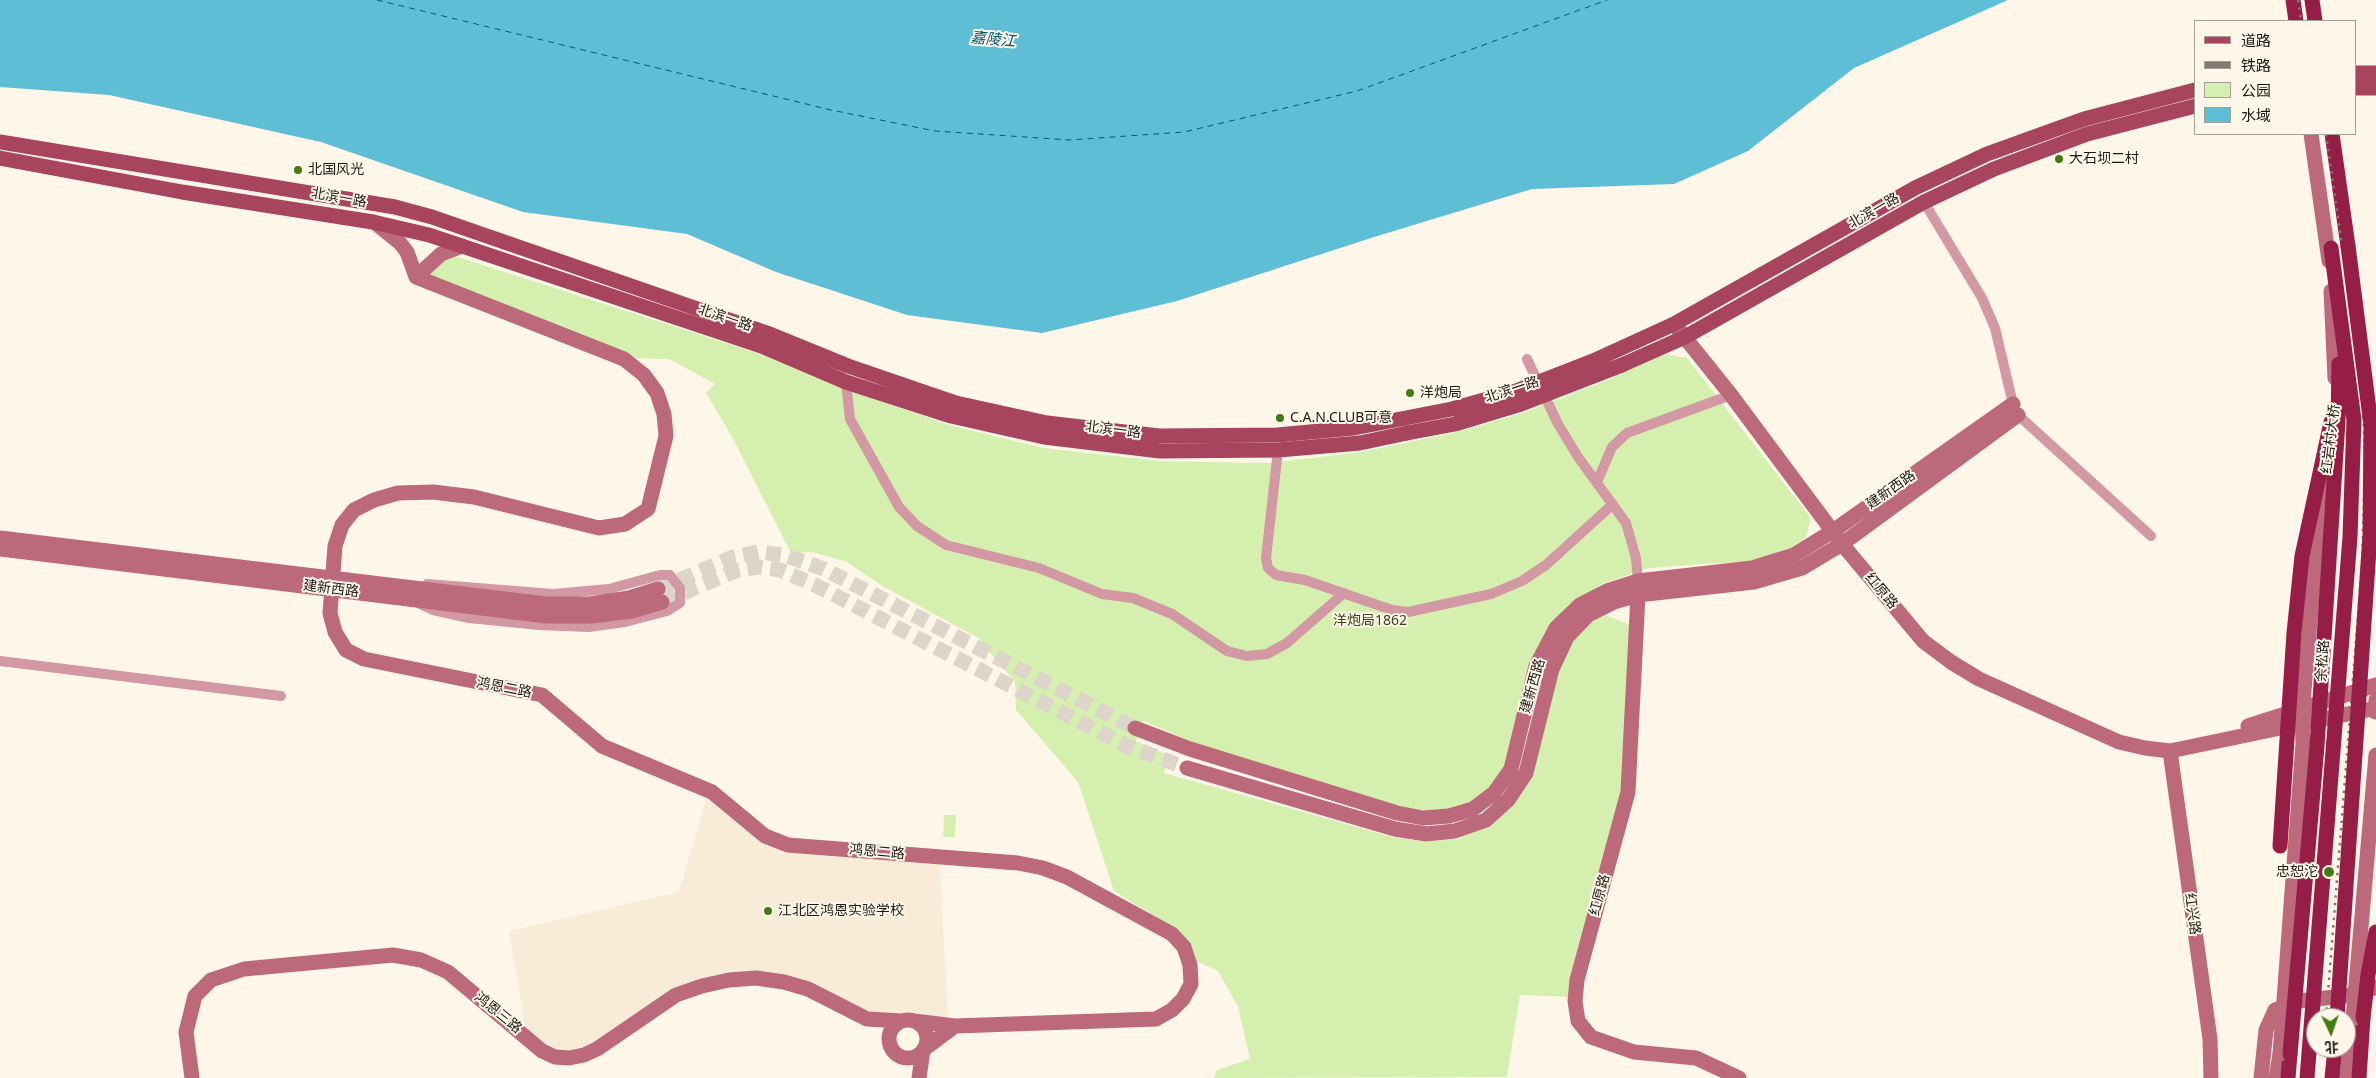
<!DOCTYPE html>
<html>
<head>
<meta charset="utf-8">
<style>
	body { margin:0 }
	#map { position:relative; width:2376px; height:1078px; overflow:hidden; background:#fff6ea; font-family:"Noto Sans","Noto Sans SC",sans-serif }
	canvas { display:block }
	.legend { position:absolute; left:2194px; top:20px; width:162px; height:115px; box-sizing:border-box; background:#fff6ea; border:1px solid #a59e95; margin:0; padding:6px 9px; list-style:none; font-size:15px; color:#1d1a16 }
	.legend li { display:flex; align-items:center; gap:10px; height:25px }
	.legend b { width:25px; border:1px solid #a59e95 }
	.north { position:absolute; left:2306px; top:1008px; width:50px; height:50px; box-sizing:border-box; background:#fff6ea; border:1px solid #a59e95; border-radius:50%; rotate:177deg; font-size:14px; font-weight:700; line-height:20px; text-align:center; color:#1d1a16 }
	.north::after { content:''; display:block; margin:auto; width:18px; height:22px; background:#427b11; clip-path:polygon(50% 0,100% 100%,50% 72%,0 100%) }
</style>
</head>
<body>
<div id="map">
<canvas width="2376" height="1078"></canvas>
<ul class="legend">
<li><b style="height:6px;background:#a8455e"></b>道路</li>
<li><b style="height:6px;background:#807a73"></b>铁路</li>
<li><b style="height:14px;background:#d5f0ae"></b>公园</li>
<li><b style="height:14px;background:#5ebed6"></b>水域</li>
</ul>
<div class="north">北</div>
</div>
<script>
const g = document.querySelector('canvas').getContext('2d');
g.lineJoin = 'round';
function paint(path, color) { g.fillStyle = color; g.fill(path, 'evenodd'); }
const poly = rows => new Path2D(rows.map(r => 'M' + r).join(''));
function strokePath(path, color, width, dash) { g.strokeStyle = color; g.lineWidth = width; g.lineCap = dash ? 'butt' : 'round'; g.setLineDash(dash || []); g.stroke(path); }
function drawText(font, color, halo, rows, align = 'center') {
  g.font = font + ' "Noto Sans","Noto Sans SC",sans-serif'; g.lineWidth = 4; g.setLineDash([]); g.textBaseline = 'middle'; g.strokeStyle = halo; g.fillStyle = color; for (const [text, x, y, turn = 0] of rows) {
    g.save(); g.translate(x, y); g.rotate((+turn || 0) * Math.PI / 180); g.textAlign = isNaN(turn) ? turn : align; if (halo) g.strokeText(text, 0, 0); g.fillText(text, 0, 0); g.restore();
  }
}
paint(poly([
	[707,796,764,841,940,864,948,1018,869,1014,809,984,728,976,583,1050,556,1052,526,1030,509,931,679,892]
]), '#f8ebd8');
paint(poly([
	[452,255,760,354,832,384,949,425,1044,448,1160,461,1268,463,1361,452,1458,432,1523,413,1603,382,1665,354,1687,358,1811,518,1806,537,1793,547,1750,561,1649,568,1602,584,1574,601,1551,625,1508,767,1491,791,1470,806,1421,813,1195,743,1143,721,1136,741,1168,755,1164,773,1393,837,1425,842,1458,839,1491,824,1513,803,1558,668,1572,642,1588,623,1605,615,1630,625,1621,792,1570,997,1520,995,1507,1077,1214,1078,1217,1070,1250,1059,1238,1007,1218,971,1196,961,1172,927,1114,891,1078,782,1016,710,1015,681,997,662,980,639,884,587,847,562,812,552,791,553,731,435,706,393,715,384,669,359,627,358,430,278,430,270],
	[944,815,956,815,955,837,943,837]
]), '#d5f0ae');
paint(poly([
	[0,0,2008,0,1854,68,1748,151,1674,184,1532,189,1374,237,1177,301,1042,333,907,315,776,272,687,234,523,212,321,142,109,95,0,87]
]), '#5ebed6');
strokePath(poly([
	[377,0,831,110,935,131,1070,140,1184,132,1357,91,1607,0]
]), '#01596a', 1, [6, 5]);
strokePath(poly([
	[658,589,733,557,759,552,784,555,824,569,1135,728],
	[662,602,735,571,758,567,780,570,815,585,1127,746,1187,768]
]), '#ddd5ca', 15, [15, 8]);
strokePath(poly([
	[1924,202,1982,298,1995,328,2013,404,2018,415,2151,536],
	[1527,359,1558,424,1578,457,1626,523,1636,558,1638,581],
	[846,382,850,419,899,507,917,526,946,545,1039,568,1102,594,1133,598,1172,614,1227,651,1247,656,1267,654,1287,643,1344,593],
	[1278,450,1266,558,1268,568,1276,575,1305,580,1392,610,1408,612,1491,594,1522,581,1546,565,1613,504],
	[1597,482,1612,447,1627,433,1731,395],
	[420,604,433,610,469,618,539,625,589,627,625,622,667,611,680,603,680,588,670,575,660,575,609,589,553,594,427,584],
	[0,661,281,696]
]), '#d298a3', 10);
strokePath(poly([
	[374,222,400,243,407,252,416,277,441,254,462,246],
	[416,277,624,359,644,375,657,393,664,414,666,436,648,509,625,524,599,528,474,497,433,492,398,493,374,500,354,510,342,525,335,546,330,613,335,632,346,650,364,659,542,695,602,746,712,792,765,836,788,845,1018,863,1043,868,1067,877,1172,934,1184,947,1190,965,1191,984,1183,999,1172,1010,1156,1019,955,1026,914,1021],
	[1674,324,1731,395,1842,544,1923,641,1951,662,1979,679,2119,742,2145,748,2170,751,2376,708],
	[0,538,546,604,590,604,629,598,658,589],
	[0,549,547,616,591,616,632,611,662,602],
	[1638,595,1628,792,1577,980,1575,1001,1578,1021,1591,1037,1634,1052,1696,1058,1739,1078],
	[2248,726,2376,685],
	[1135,728,1190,749,1397,813,1423,818,1449,816,1473,809,1494,793,1511,769,1536,666,1556,628,1580,605,1607,591,1638,581,1752,568,1794,555,1833,531,2013,404],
	[2170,751,2210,1039,2211,1078],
	[1187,768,1395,829,1426,834,1455,831,1486,820,1508,800,1526,773,1552,669,1567,637,1588,615,1614,602,1638,595,1754,582,1802,568,1842,544,2018,415],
	'889 1039a19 19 0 1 1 38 0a19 19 0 1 1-38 0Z',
	[192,1078,186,1032,195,996,211,980,244,969,393,955,421,960,448,972,542,1051,555,1057,569,1058,584,1055,597,1049,676,995,702,986,729,980,756,978,784,982,808,989,867,1019,902,1021],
	[919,1078,923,1050,955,1026],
	[2261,1078,2266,1030,2275,1010,2299,1001,2360,994,2376,987],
	[2276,1078,2280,1054],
	[2347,1078,2353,1019]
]), '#bb697b', 15);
strokePath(poly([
	[2355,73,2376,73],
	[2355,88,2376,88],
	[0,142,395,207,432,217,767,333,848,366,956,403],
	[0,158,182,192,373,222,429,235,764,347,846,382,951,416,1044,437,1160,451,1278,450,1360,443,1407,433],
	[1622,365,1685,337,1924,202,1994,169,2087,134,2195,106]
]), '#a8455e', 15);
strokePath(poly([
	[2293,0,2296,21],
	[2312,0,2315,21],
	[2332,134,2348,246],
	[2288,1078,2290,1054],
	[2332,1078,2335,1048],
	[2359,1078,2363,1018]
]), '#961e46', 15);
strokePath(poly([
	[2298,0,2301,21],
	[2326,134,2362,384,2365,461,2362,565,2326,1018],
	[2352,588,2355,549]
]), '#807a73', 2.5, [2.5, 5]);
strokePath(poly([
	[2311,134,2329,261],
	[2331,291,2335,378],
	[2375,712,2376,700],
	[2353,1019,2376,755],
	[2280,1054,2303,743,2302,714,2316,550,2330,456]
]), '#bb697b', 15);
strokePath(poly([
	[956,403,1047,423,1159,436,1277,435,1354,428,1452,409,1516,391,1593,361,1674,324,1915,188,1987,154,2084,119,2195,90],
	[1407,433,1455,424,1521,404,1622,365]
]), '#a8455e', 15);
strokePath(poly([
	[2280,846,2294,633,2302,556,2331,422],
	[2337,1018,2370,535,2371,425,2348,246],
	[2363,1018,2368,975,2376,932],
	[2290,1054,2317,746,2338,421,2339,364],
	[2307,1078,2350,537,2354,420,2331,248]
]), '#961e46', 15);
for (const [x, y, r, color] of [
	[2059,159,5,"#427b11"],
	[298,170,5,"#427b11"],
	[1410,393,5,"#427b11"],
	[1280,418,5,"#427b11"],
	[2329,872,6,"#427b11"],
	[768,911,5,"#427b11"]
]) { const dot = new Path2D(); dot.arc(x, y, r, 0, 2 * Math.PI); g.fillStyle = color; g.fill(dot); strokePath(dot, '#fff6ea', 2); }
drawText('14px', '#1d1a16', '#fff6ea', [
	["大石坝二村",2069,159],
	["北国风光",308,170],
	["洋炮局",1420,393],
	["C.A.N.CLUB可意",1290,418],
	["忠恕沱",2318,872,"right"],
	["江北区鸿恩实验学校",778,911]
], 'left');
drawText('14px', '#1d1a16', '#fff6ea', [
	["北滨一路",339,198,10],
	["北滨一路",1874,211,-30],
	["北滨一路",725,318,19],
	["北滨一路",1512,390,-18],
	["北滨一路",1113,430,7],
	["红岩村大桥",2331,439,-83],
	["建新西路",1891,490,-35],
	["建新西路",331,589,7],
	["红原路",1881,591,50],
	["余松路",2323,661,-86],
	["建新西路",1533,686,-74],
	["鸿恩二路",504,688,11],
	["鸿恩二路",877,852,5],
	["红原路",1600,895,-75],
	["红兴路",2192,914,82],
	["鸿恩三路",498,1013,39]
]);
drawText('14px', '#364716', '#fff6ea', [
	["洋炮局1862",1370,621]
]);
drawText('italic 15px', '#01596a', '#fff6ea', [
	["嘉陵江",993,40,5]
]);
</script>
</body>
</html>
